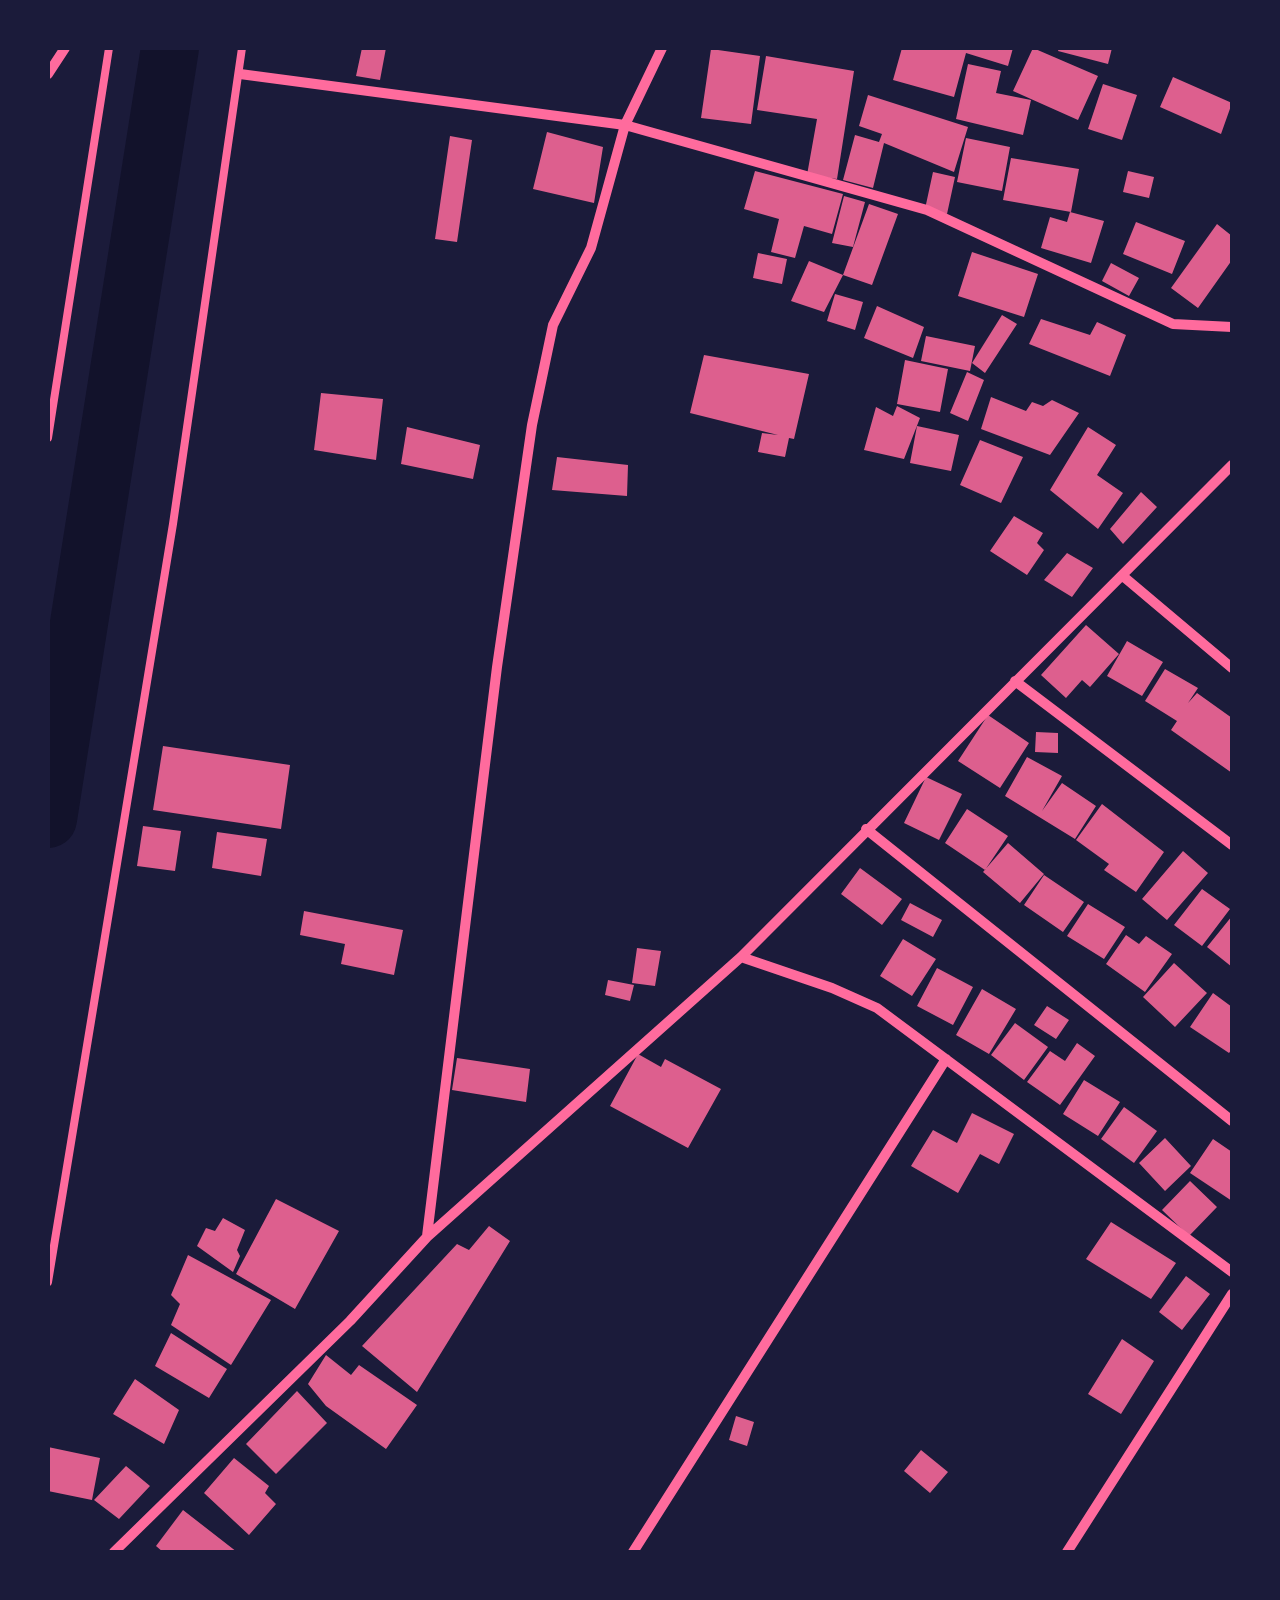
<!DOCTYPE html>
<html>
<head>
<meta charset="utf-8">
<style>
	body { margin:0 }
	#map { position:relative; width:1280px; height:1600px; overflow:hidden; background:#1b1b3a; font-family:Commissioner,sans-serif }
	canvas { display:block }
	.frame { position:absolute; inset:0; border:50px solid #1b1b3a; pointer-events:none }
</style>
</head>
<body>
<div id="map">
<canvas width="1280" height="1600"></canvas>
<div class="frame"></div>
</div>
<script>
const g = document.querySelector('canvas').getContext('2d');
g.lineJoin = 'round';
const poly = rows => new Path2D(rows.map(r => 'M' + r).join(''));
function strokePath(path, color, width, dash) { g.strokeStyle = color; g.lineWidth = width; g.lineCap = dash ? 'butt' : 'round'; g.setLineDash(dash || []); g.stroke(path); }
function paint(path, color) { g.fillStyle = color; g.fill(path, 'evenodd'); }
strokePath(poly([
	[48,819,170,48]
]), '#12122b', 58);
paint(poly([
	[362,48,386,48,380,80,356,76],
	[902,48,949,49,1013,48,1008,66,966,53,954,97,893,80],
	[1033,48,1098,76,1078,120,1013,91],
	[1059,48,1112,48,1108,64,1058,51],
	[711,49,760,56,751,124,701,118],
	[766,56,854,71,837,179,807,175,817,119,757,110],
	[968,64,1001,71,996,93,1031,100,1023,135,956,119],
	[1173,77,1232,103,1221,134,1160,107],
	[1103,84,1137,95,1122,140,1088,129],
	[868,95,968,127,954,172,884,143,873,188,843,180,855,135,879,142,882,134,859,126],
	[547,132,603,147,594,203,533,189],
	[450,136,472,140,457,242,435,239],
	[966,138,1010,147,1002,191,957,182],
	[1011,158,1079,169,1071,212,1003,200],
	[755,171,843,194,832,234,804,226,795,258,771,252,779,219,744,209],
	[1128,171,1154,177,1149,198,1123,192],
	[933,172,955,177,947,214,925,209],
	[844,196,865,202,853,247,832,243],
	[869,204,898,214,872,285,843,275],
	[1070,212,1104,221,1091,263,1041,248,1050,217,1067,222],
	[1136,222,1185,241,1172,274,1123,254],
	[1217,224,1232,236,1232,260,1198,308,1171,288],
	[972,252,1038,274,1024,317,958,296],
	[758,253,787,259,782,284,753,278],
	[809,261,843,275,824,312,791,301],
	[1111,263,1139,278,1129,296,1102,281],
	[835,294,863,302,855,330,827,321],
	[877,306,924,327,913,358,864,338],
	[1002,315,1017,324,985,373,972,363],
	[1041,319,1090,335,1097,322,1126,335,1110,376,1029,344],
	[926,336,975,346,970,371,921,361],
	[704,355,809,374,794,439,789,438,785,457,758,452,762,433,778,435,690,413],
	[905,360,948,369,940,412,897,404],
	[967,372,984,380,968,421,950,413],
	[321,393,383,399,376,460,314,450],
	[991,397,1026,411,1032,402,1043,406,1052,400,1079,413,1050,455,981,429],
	[897,406,920,418,904,459,864,450,876,407,893,416],
	[917,426,959,435,951,471,910,463],
	[407,427,480,445,473,479,401,464],
	[1088,427,1116,445,1097,475,1123,493,1098,529,1050,490],
	[980,440,1023,457,1001,503,960,485],
	[557,457,628,465,627,496,552,490],
	[1141,492,1157,507,1123,544,1110,529],
	[1014,516,1043,533,1037,543,1044,550,1027,575,990,551],
	[1067,553,1093,568,1072,597,1044,580],
	[1086,625,1119,654,1090,687,1082,680,1066,698,1041,675],
	[1127,641,1163,662,1142,696,1107,676],
	[1165,669,1198,688,1188,703,1197,693,1232,718,1232,773,1171,730,1177,721,1145,701],
	[988,715,1029,743,1000,788,958,761],
	[1036,732,1058,733,1058,753,1035,752],
	[163,746,290,765,281,829,153,810],
	[1027,757,1062,776,1042,811,1062,783,1096,806,1075,839,1005,796],
	[926,777,962,794,939,840,904,823],
	[1102,804,1164,852,1136,892,1104,870,1109,864,1076,840],
	[967,809,1008,836,985,870,945,843],
	[143,826,181,831,175,871,137,866],
	[217,832,267,839,261,876,212,868],
	[1008,843,1044,874,1020,903,983,872],
	[1183,851,1208,873,1167,920,1142,899],
	[860,868,902,899,882,925,841,894],
	[1044,875,1084,902,1063,932,1024,905],
	[1202,889,1230,909,1202,946,1174,925],
	[910,903,942,920,933,937,901,920],
	[1088,904,1125,927,1104,959,1067,936],
	[304,911,403,930,394,975,341,964,345,944,300,935],
	[1232,916,1232,967,1207,947],
	[1126,935,1139,944,1146,936,1172,954,1145,992,1106,964],
	[903,939,936,959,912,996,880,976],
	[637,948,661,951,655,986,632,983],
	[1174,963,1207,993,1175,1027,1143,997],
	[937,968,973,987,953,1025,917,1006],
	[608,980,634,985,630,1001,605,995],
	[982,989,1016,1009,989,1054,956,1035],
	[1213,993,1232,1007,1232,1049,1229,1053,1190,1027],
	[1047,1006,1069,1020,1056,1039,1034,1025],
	[1015,1023,1048,1047,1024,1080,991,1055],
	[1077,1043,1095,1056,1060,1105,1027,1082,1050,1051,1065,1061],
	[638,1054,661,1067,665,1059,721,1089,688,1148,610,1106],
	[457,1058,530,1069,526,1102,452,1090],
	[1084,1080,1120,1102,1098,1136,1063,1114],
	[1124,1107,1157,1131,1134,1163,1101,1139],
	[972,1113,1014,1134,999,1164,980,1154,958,1193,911,1166,933,1130,957,1143],
	[1165,1138,1191,1166,1165,1191,1139,1163],
	[1213,1139,1232,1152,1232,1201,1190,1173],
	[1190,1181,1217,1207,1189,1236,1162,1210],
	[276,1199,339,1231,295,1309,236,1274],
	[223,1218,245,1230,237,1250,240,1256,233,1272,197,1246,206,1228,215,1231],
	[1111,1222,1176,1263,1151,1299,1086,1259],
	[489,1226,510,1241,417,1392,362,1346,457,1244,469,1250],
	[188,1255,271,1300,231,1365,171,1325,180,1304,171,1295],
	[1186,1276,1210,1294,1182,1330,1159,1312],
	[171,1333,227,1369,209,1398,155,1366],
	[1122,1339,1154,1361,1121,1414,1088,1394],
	[326,1355,351,1375,359,1365,417,1405,386,1449,326,1406,308,1384],
	[135,1379,179,1410,164,1444,113,1414],
	[297,1391,327,1423,276,1474,246,1444],
	[736,1416,754,1422,747,1446,729,1440],
	[48,1447,100,1458,92,1500,48,1491],
	[921,1450,948,1472,930,1493,904,1471],
	[234,1458,269,1486,265,1493,276,1504,249,1535,204,1493],
	[126,1466,150,1486,119,1519,94,1500],
	[183,1510,237,1552,163,1552,156,1546]
]), '#dd5f8e');
strokePath(poly([
	[48,438,109,48],
	[48,1282,173,524,242,48]
]), '#ff6b9d', 8);
strokePath(poly([
	[48,74,65,48],
	[240,74,625,125,927,210,1173,324,1232,327],
	[1124,577,1232,668],
	[1015,681,1232,845],
	[866,829,1232,1121],
	[741,957,832,988,877,1008,1232,1272],
	[427,1236,497,667,532,425,553,325,591,248,625,125,662,48],
	[114,1552,350,1321,427,1237,741,957,1232,465],
	[633,1552,946,1059],
	[1067,1552,1232,1294]
]), '#ff6b9d', 10);
</script>
</body>
</html>
